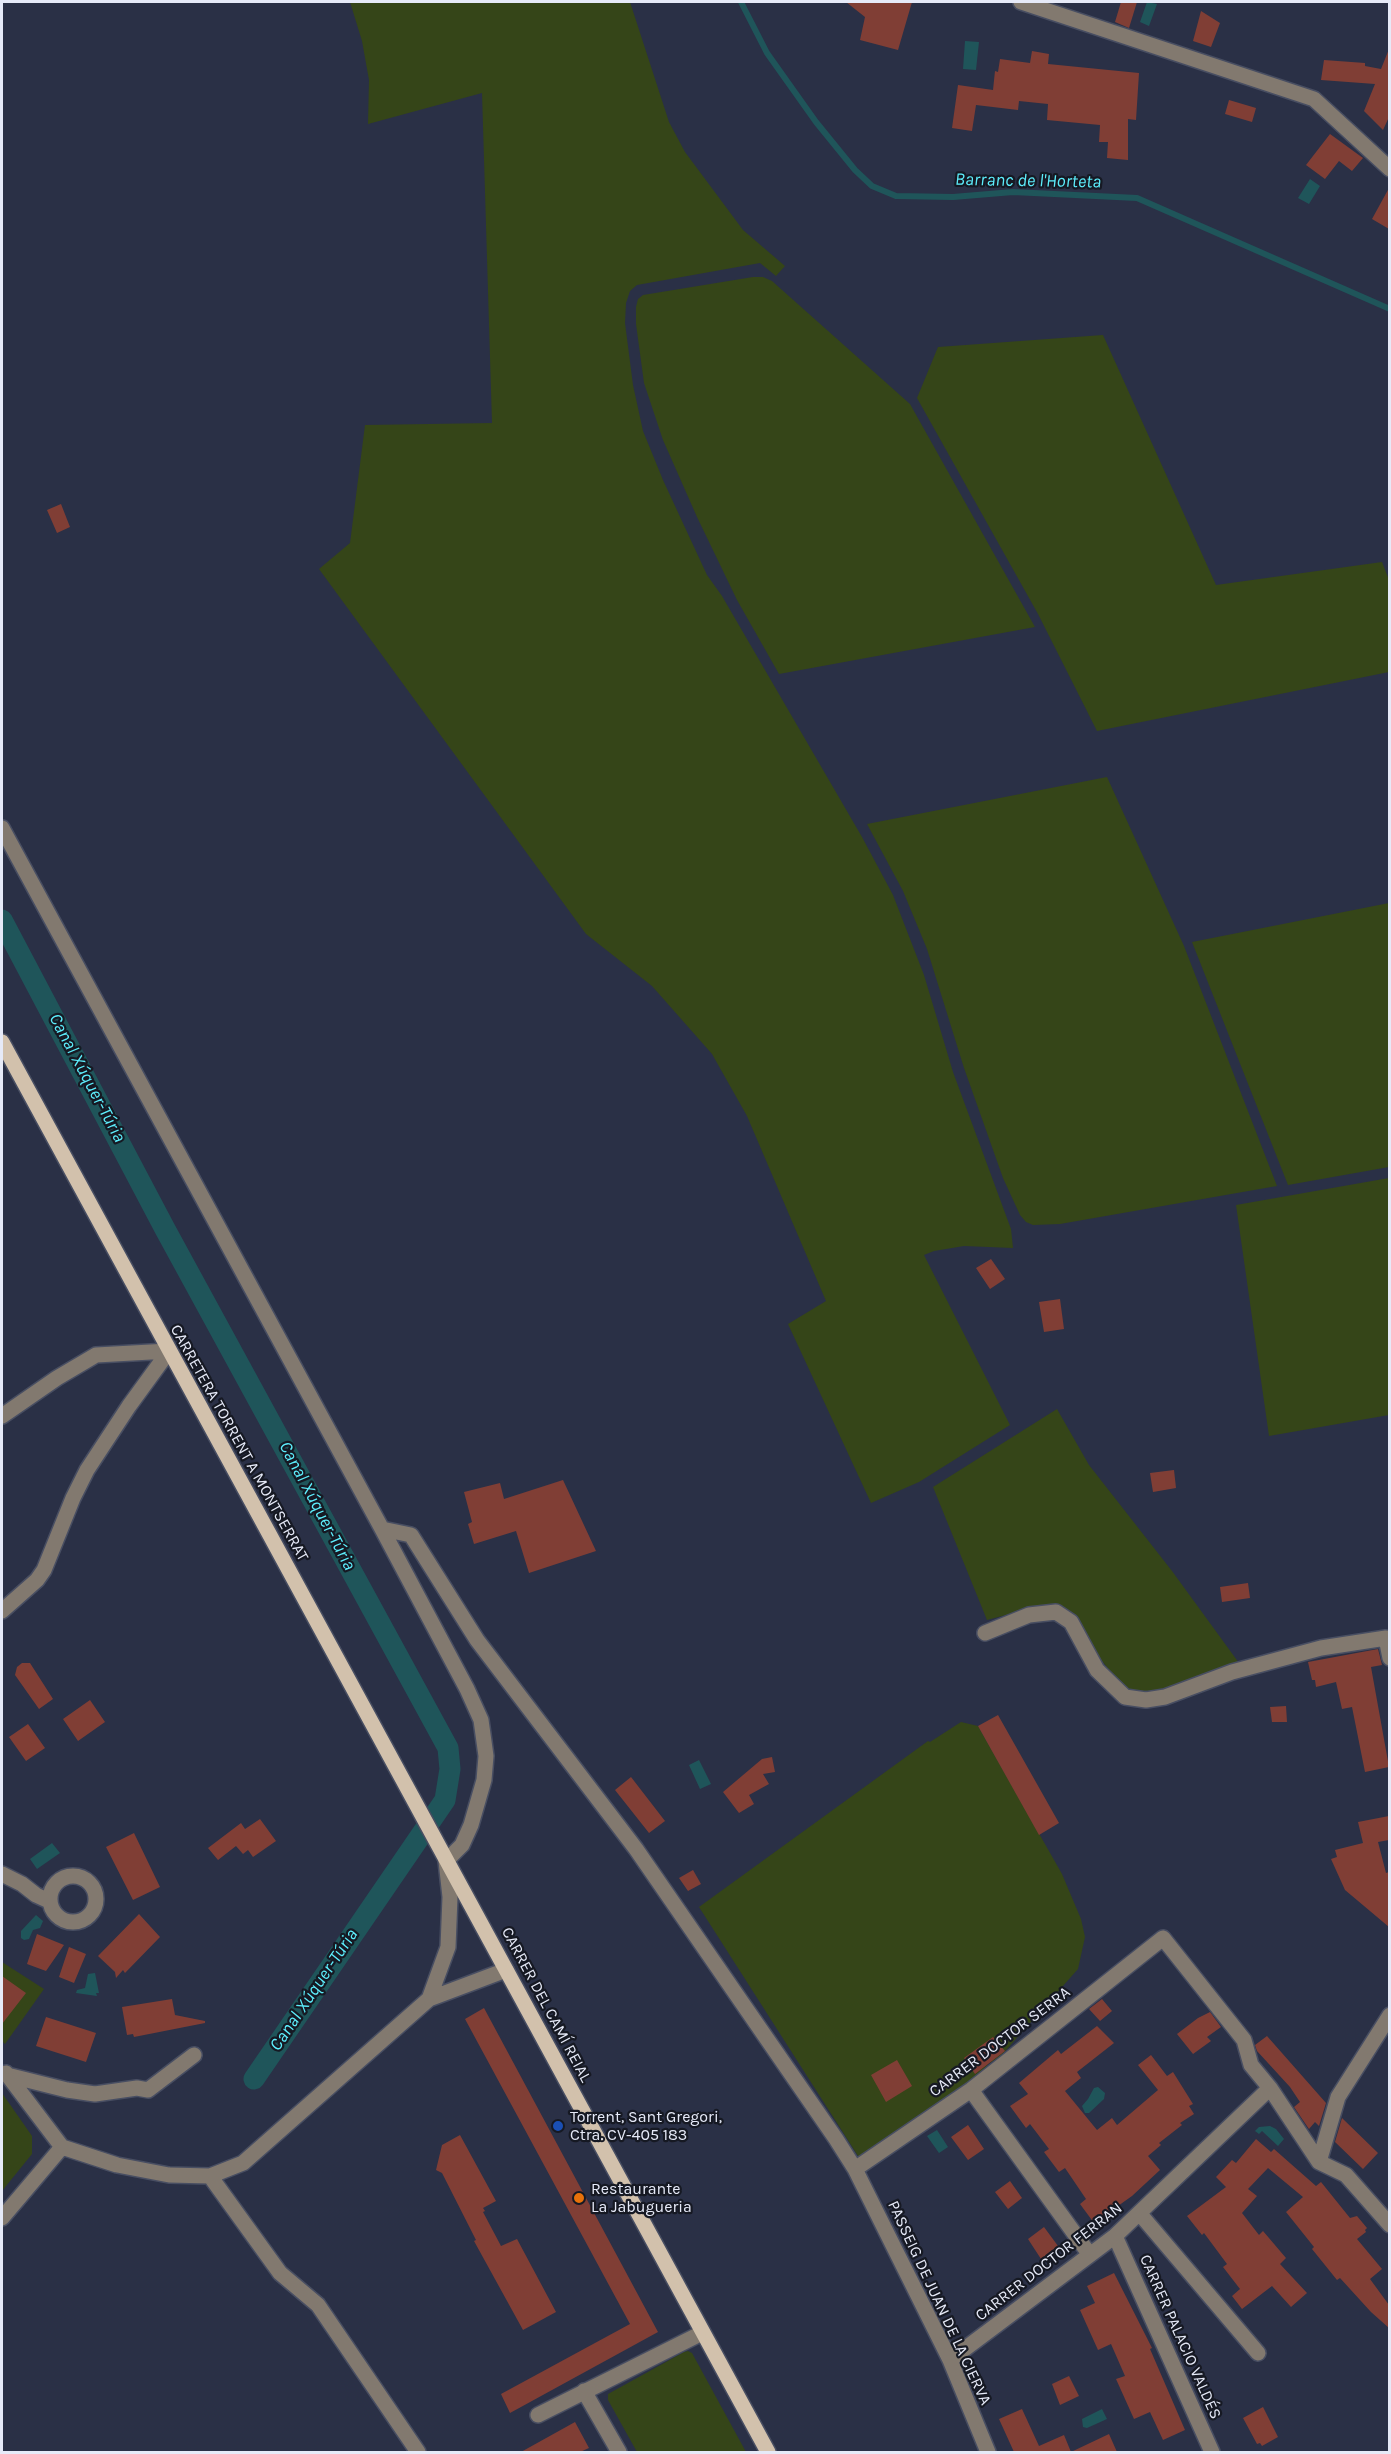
<!DOCTYPE html>
<html>
<head>
<meta charset="utf-8">
<style>
	body { margin:0 }
	#map { position:relative; width:1391px; height:2454px; overflow:hidden; background:#2a3046; font-family:Karla,sans-serif }
	canvas { display:block }
	.frame { position:absolute; inset:0; border:3px solid #e6eaf8; pointer-events:none }
</style>
</head>
<body>
<div id="map">
<canvas width="1391" height="2454"></canvas>
<div class="frame"></div>
</div>
<script>
const g = document.querySelector('canvas').getContext('2d');
g.lineJoin = 'round';
function paint(path, color) { g.fillStyle = color; g.fill(path, 'evenodd'); }
const poly = rows => new Path2D(rows.map(r => 'M' + r).join(''));
function strokePath(path, color, width, dash) { g.strokeStyle = color; g.lineWidth = width; g.lineCap = dash ? 'butt' : 'round'; g.setLineDash(dash || []); g.stroke(path); }
function drawText(font, color, halo, rows, align = 'center') {
  g.font = font + ' Karla,sans-serif'; g.lineWidth = 4.5; g.setLineDash([]); g.textBaseline = 'middle'; g.strokeStyle = halo; g.fillStyle = color; for (const [text, x, y, turn = 0] of rows) {
    g.save(); g.translate(x, y); g.rotate((+turn || 0) * Math.PI / 180); g.textAlign = isNaN(turn) ? turn : align; if (halo) g.strokeText(text, 0, 0); g.fillText(text, 0, 0); g.restore();
  }
}
paint(poly([
	[350,2,630,2,669,122,685,152,743,230,785,266,776,276,760,263,637,285,630,291,626,303,625,323,633,385,643,431,663,480,707,575,722,596,862,837,893,895,924,975,953,1072,1011,1229,1013,1248,964,1246,934,1251,924,1255,1010,1425,919,1482,871,1503,788,1324,826,1301,747,1116,712,1054,652,986,586,934,319,569,350,543,365,425,492,423,482,93,368,124,369,80,362,41],
	[753,277,763,277,772,281,910,404,1035,627,779,674,737,600,697,517,663,440,644,383,636,324,636,307,638,299,643,295],
	[1103,335,1216,585,1382,562,1389,580,1389,672,1097,731,1038,614,917,398,938,347],
	[1107,777,1184,946,1277,1186,1060,1224,1033,1225,1026,1222,1020,1215,1003,1178,964,1068,927,949,903,891,867,824],
	[1389,903,1389,1167,1288,1185,1192,942],
	[1389,1178,1389,1415,1269,1436,1236,1205],
	[1057,1409,1089,1465,1172,1571,1239,1663,1175,1689,1140,1693,1126,1690,1119,1683,1096,1653,1075,1619,1062,1607,1021,1611,987,1620,933,1487],
	[961,1722,978,1726,1062,1874,1081,1919,1085,1937,1078,1969,1000,2057,988,2064,971,2086,860,2159,699,1907,928,1741,930,1742],
	[2,1962,44,1989,5,2044,2,2041],
	[2,2093,32,2136,32,2154,2,2191],
	[688,2351,692,2353,746,2452,637,2452,608,2400,608,2394,684,2352]
]), '#354518');
paint(poly([
	[1147,2,1157,4,1149,26,1140,22],
	[965,41,979,42,976,70,963,69],
	[1310,179,1320,186,1309,204,1298,198],
	[699,1760,711,1784,700,1789,689,1765],
	[52,1843,60,1853,37,1869,30,1859],
	[36,1915,43,1921,40,1928,33,1930,29,1939,24,1940,21,1938,21,1931],
	[95,1973,99,1993,96,1993,97,1996,76,1993,77,1990,85,1988,88,1974],
	[1098,2087,1105,2093,1104,2099,1089,2113,1085,2113,1082,2106,1088,2099,1094,2088],
	[1270,2126,1276,2129,1284,2139,1278,2146,1262,2131,1259,2134,1255,2131,1259,2127],
	[937,2130,948,2147,939,2153,927,2136],
	[1102,2409,1107,2419,1087,2428,1083,2427,1082,2419]
]), '#1f555a');
strokePath(poly([
	[741,2,767,53,816,122,855,170,872,186,896,196,953,197,1013,192,1137,198,1390,309]
]), '#1f555a', 6);
strokePath(poly([
	[2,920,165,1229,448,1748,450,1769,445,1800,254,2079]
]), '#1f555a', 21);
paint(poly([
	[846,2,912,2,898,50,860,40,865,17],
	[1121,2,1137,2,1129,28,1115,22],
	[1201,11,1220,23,1211,47,1193,41],
	[1389,49,1389,117,1383,130,1364,111,1375,84,1321,80,1324,60,1365,63,1365,66,1381,69],
	[1032,51,1049,54,1048,64,1139,73,1136,120,1128,119,1128,160,1107,158,1108,142,1099,142,1100,125,1047,120,1048,104,1019,101,1018,110,976,105,972,131,952,128,958,85,993,90,995,71,998,72,1000,59,1030,63],
	[1229,100,1256,108,1252,122,1225,114],
	[1330,134,1363,158,1352,171,1339,161,1325,179,1306,165],
	[1389,188,1389,229,1372,219],
	[61,504,70,527,57,533,47,510],
	[991,1259,1005,1279,990,1289,976,1268],
	[1060,1299,1064,1329,1044,1332,1039,1302],
	[1174,1470,1176,1488,1153,1492,1150,1473],
	[563,1480,596,1551,529,1573,516,1531,474,1544,468,1524,472,1522,464,1492,500,1483,504,1499],
	[1248,1583,1250,1598,1222,1602,1220,1587],
	[1378,1649,1382,1665,1371,1667,1389,1767,1365,1772,1352,1707,1342,1709,1336,1682,1316,1687,1315,1680,1312,1680,1308,1662],
	[22,1663,30,1663,53,1699,39,1709,15,1675,17,1667],
	[90,1700,105,1722,78,1741,63,1719],
	[1286,1706,1287,1722,1272,1722,1270,1707],
	[998,1715,1059,1823,1039,1835,978,1726],
	[28,1724,45,1748,26,1761,9,1737],
	[772,1757,775,1772,763,1774,769,1784,749,1795,754,1804,739,1813,723,1792,762,1759],
	[631,1777,665,1821,649,1833,615,1790],
	[1389,1816,1389,1840,1378,1842,1386,1873,1389,1872,1389,1927,1345,1890,1331,1859,1337,1857,1335,1850,1363,1843,1358,1822],
	[260,1819,276,1841,253,1857,248,1850,243,1854,236,1846,218,1860,208,1848,241,1823,245,1829],
	[134,1833,160,1887,133,1900,106,1847],
	[693,1870,701,1884,688,1891,679,1878],
	[139,1914,160,1937,125,1973,123,1970,116,1978,115,1972,98,1956],
	[37,1934,64,1945,46,1971,27,1964],
	[69,1947,86,1954,74,1983,59,1977],
	[2,1976,26,1993,2,2024],
	[172,1999,175,2015,205,2021,205,2023,134,2037,133,2034,127,2035,122,2007],
	[1102,1999,1112,2011,1100,2021,1089,2009],
	[484,2008,658,2332,510,2413,501,2394,630,2324,465,2019],
	[1210,2012,1221,2027,1207,2037,1211,2041,1193,2054,1177,2034,1198,2018],
	[46,2017,96,2033,86,2062,36,2046],
	[1097,2026,1114,2043,1077,2072,1081,2078,1065,2091,1097,2130,1112,2118,1117,2125,1158,2090,1138,2065,1151,2055,1167,2076,1173,2072,1193,2104,1189,2106,1194,2114,1180,2123,1182,2125,1159,2143,1161,2145,1148,2156,1160,2170,1132,2196,1094,2223,1080,2204,1086,2199,1065,2168,1059,2172,1044,2152,1049,2149,1030,2124,1026,2128,1010,2106,1028,2094,1019,2083,1058,2050,1061,2054],
	[1267,2036,1326,2103,1319,2126,1315,2122,1309,2129,1294,2107,1300,2102,1290,2087,1257,2051,1255,2045],
	[993,2037,1005,2051,975,2074,964,2058],
	[897,2060,912,2086,886,2102,871,2075],
	[1342,2118,1378,2153,1363,2169,1335,2142],
	[968,2125,984,2149,968,2160,951,2137],
	[460,2135,496,2201,483,2208,485,2211,483,2212,501,2246,517,2239,556,2312,523,2330,474,2241,476,2240,442,2173,436,2170,442,2145],
	[1256,2139,1271,2152,1274,2149,1316,2186,1321,2182,1350,2218,1357,2216,1367,2228,1365,2230,1366,2232,1357,2239,1382,2269,1370,2279,1389,2305,1389,2328,1371,2312,1340,2278,1337,2280,1312,2249,1314,2247,1286,2212,1303,2197,1268,2168,1248,2189,1257,2196,1242,2213,1259,2235,1263,2231,1286,2258,1280,2264,1307,2293,1291,2307,1272,2286,1242,2309,1232,2296,1240,2289,1223,2267,1227,2264,1204,2233,1202,2235,1187,2216,1226,2187,1216,2177,1232,2160,1236,2163],
	[1010,2181,1022,2198,1008,2209,995,2192],
	[1044,2227,1058,2246,1041,2259,1028,2239],
	[1114,2273,1152,2348,1150,2349,1185,2430,1163,2440,1150,2412,1134,2419,1116,2379,1125,2376,1111,2344,1098,2350,1080,2310,1095,2303,1087,2286],
	[1069,2376,1079,2396,1060,2405,1052,2384],
	[1263,2407,1278,2437,1262,2446,1260,2443,1257,2444,1243,2418],
	[1022,2409,1039,2446,1064,2435,1071,2452,1109,2434,1117,2452,1014,2452,999,2419],
	[575,2422,589,2448,580,2452,521,2452]
]), '#803e35');
const minor = poly([
	[1021,2,1314,99,1390,169],
	[2,828,382,1529,467,1689,481,1720,486,1756,484,1780,471,1825,462,1845,446,1861,450,1897,448,1947,429,1999],
	[2,1416,57,1378,96,1355,169,1351],
	[382,1529,411,1535,477,1640,636,1849,836,2139,855,2169,950,2360,988,2452],
	[2,1611,37,1580,44,1570,73,1498,87,1470,129,1406,169,1351],
	[985,1633,1029,1615,1056,1612,1071,1622,1097,1670,1125,1697,1146,1700,1165,1697,1232,1672,1321,1648,1386,1638,1390,1658],
	[2,1874,22,1884,36,1895,49,1901],
	'50 1899a23 23 0 1 1 46 0a23 23 0 1 1-46 0Z',
	[6,2073,62,2147],
	[7,2075,67,2090,95,2094,137,2088,148,2090,194,2055],
	[971,2090,1090,2255],
	[62,2147,117,2165,169,2175,210,2176,243,2163,429,1999,506,1970],
	[1319,2162,1338,2097,1390,2015],
	[855,2169,971,2090,1163,1938,1244,2040,1251,2065,1270,2088,1319,2162,1346,2175,1390,2225],
	[210,2176,280,2273,318,2305,418,2452],
	[1140,2214,1258,2353],
	[2,2218,62,2147],
	[1115,2236,1212,2452],
	[950,2360,1115,2236,1270,2088],
	[584,2391,619,2452],
	[538,2415,702,2333]
]);
const major = poly([
	[2,1042,768,2452]
]);
strokePath(minor, '#484e62', 18);
strokePath(major, '#484e62', 18);
strokePath(minor, '#82796f', 15);
strokePath(major, '#d2c1ac', 15);
for (const [x, y, r, color] of [
	[558,2126,6,"#1a4fb4"],
	[579,2198,6,"#e8710a"]
]) { const dot = new Path2D(); dot.arc(x, y, r, 0, 2 * Math.PI); g.fillStyle = color; g.fill(dot); strokePath(dot, '#161923', 2); }
drawText('16px', '#e6eaf8', '#161923', [
	["CARRETERA TORRENT A MONTSERRAT",239,1443,61],
	["CARRER DEL CAMÍ REIAL",546,2005,62],
	["CARRER DOCTOR SERRA",1000,2042,-37],
	["CARRER DOCTOR FERRAN",1049,2262,-38],
	["PASSEIG DE JUAN DE LA CIERVA",939,2303,65],
	["CARRER PALACIO VALDÉS",1180,2337,66]
]);
drawText('16px', '#e6eaf8', '#161923', [
	["Torrent, Sant Gregori,",570,2117],
	["Ctra. CV-405 183",570,2135],
	["Restaurante",591,2189],
	["La Jabugueria",591,2207]
], 'left');
drawText('italic 18px', '#5deefc', '#161923', [
	["Barranc de l'Horteta",1028,181,1],
	["Canal Xúquer-Túria",87,1078,62],
	["Canal Xúquer-Túria",317,1506,62],
	["Canal Xúquer-Túria",314,1990,-56]
]);
</script>
</body>
</html>
